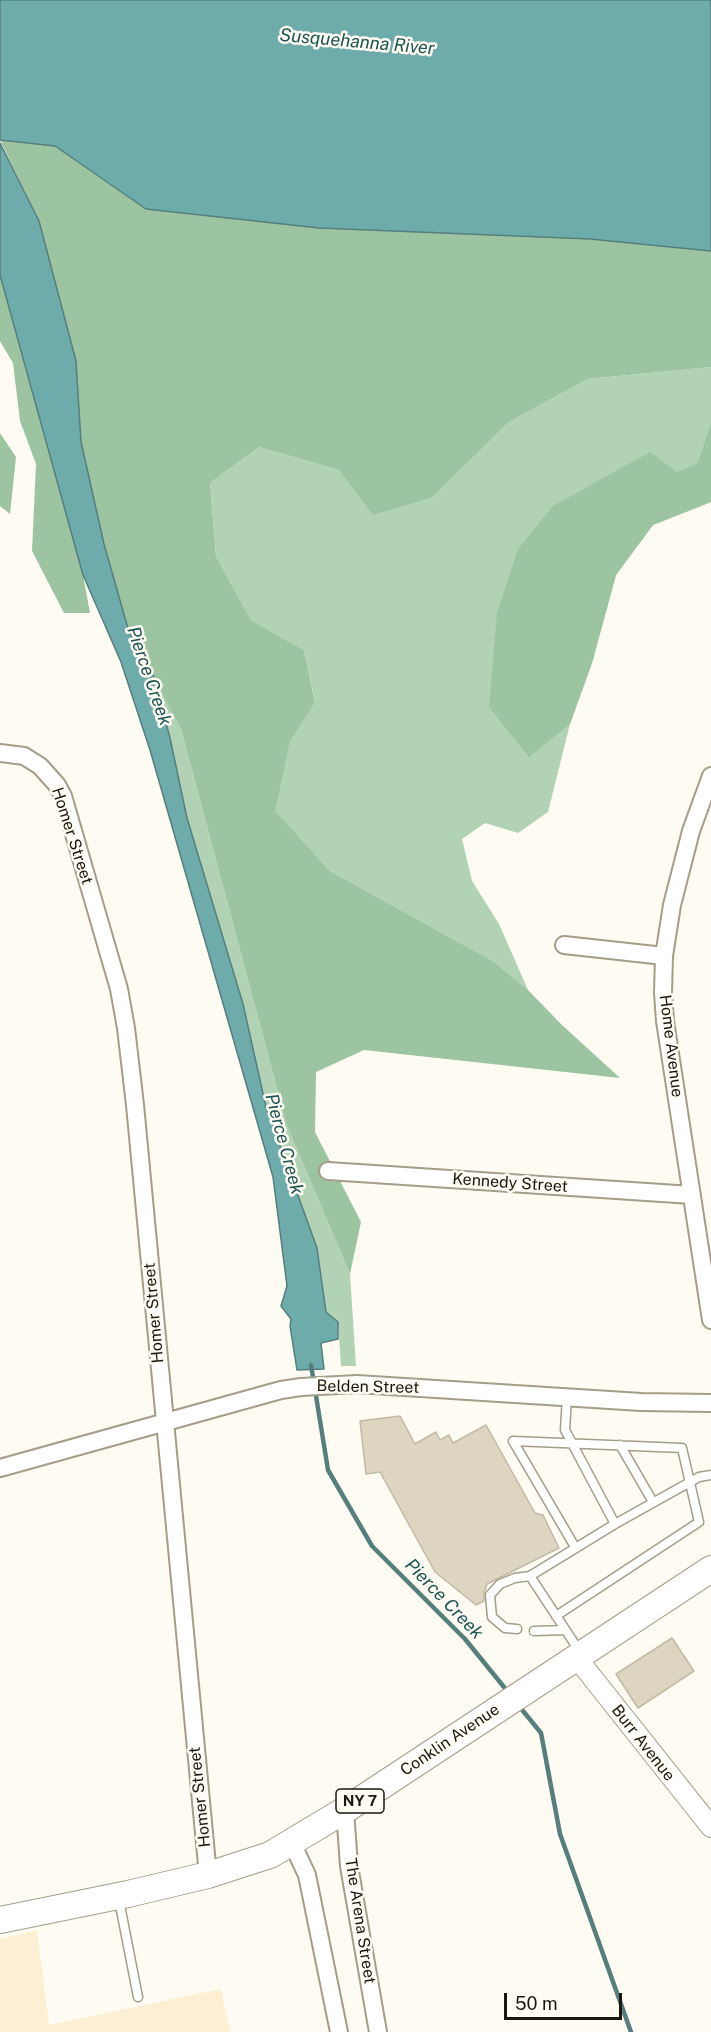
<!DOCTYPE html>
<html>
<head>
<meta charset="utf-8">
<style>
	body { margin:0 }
	#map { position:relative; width:711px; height:2032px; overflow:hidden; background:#fefbf2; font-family:"Public Sans",sans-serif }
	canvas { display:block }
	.scale { position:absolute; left:504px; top:1993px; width:118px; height:27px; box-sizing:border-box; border:3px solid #1b1710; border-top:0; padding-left:8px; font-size:18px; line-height:21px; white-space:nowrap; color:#1b1710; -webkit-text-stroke:4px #fefbf2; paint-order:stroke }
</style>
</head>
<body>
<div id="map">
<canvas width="711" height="2032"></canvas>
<div class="scale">50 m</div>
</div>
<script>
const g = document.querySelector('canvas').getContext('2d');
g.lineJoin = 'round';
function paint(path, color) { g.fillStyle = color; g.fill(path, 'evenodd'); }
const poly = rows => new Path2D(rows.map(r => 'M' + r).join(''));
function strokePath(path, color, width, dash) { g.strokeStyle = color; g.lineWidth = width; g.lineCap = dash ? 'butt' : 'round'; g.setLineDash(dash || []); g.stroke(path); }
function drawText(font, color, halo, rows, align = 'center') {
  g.font = font + ' "Public Sans",sans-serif'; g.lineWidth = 5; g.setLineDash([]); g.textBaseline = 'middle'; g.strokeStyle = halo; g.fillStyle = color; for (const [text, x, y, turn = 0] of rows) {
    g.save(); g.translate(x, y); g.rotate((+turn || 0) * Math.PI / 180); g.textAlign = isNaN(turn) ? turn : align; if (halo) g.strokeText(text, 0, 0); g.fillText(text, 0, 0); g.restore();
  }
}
paint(poly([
	[37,1930,49,2025,221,1989,230,2032,0,2032,0,1939]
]), '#fcefd3');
paint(poly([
	[711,367,711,502,653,525,616,575,592,663,570,724,548,812,518,833,485,823,462,839,472,881,499,924,528,990,493,961,330,871,274,811,290,742,315,701,304,650,251,620,216,556,210,483,259,447,433,497,509,422,588,379],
	[154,677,181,729,287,1126,350,1274,356,1366,341,1366,338,1322,326,1312,321,1289,286,1167,266,1107,243,1004,187,818,170,738]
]), '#b1d2b4');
paint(poly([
	[0,140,55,146,146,209,319,228,590,239,711,251,711,367,588,379,509,422,433,497,373,515,339,470,259,447,210,483,216,556,251,620,304,650,315,702,290,742,275,811,330,871,493,961,528,990,562,1025,620,1078,364,1050,316,1072,315,1132,361,1222,350,1274,287,1126,181,729,129,632,104,544,81,442,76,361,39,221],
	[0,275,83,575,90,613,64,613,32,551,36,464,20,421,13,363,0,341],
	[711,423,711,502,653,525,616,575,592,663,570,724,529,757,489,707,497,613,518,549,553,506,650,452,677,472,698,463],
	[0,433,16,457,10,514,0,506]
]), '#9dc4a1');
const water = poly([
	[0,0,711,0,711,251,590,239,319,228,146,209,55,146,0,140,0,0],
	[0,143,39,221,76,361,81,442,104,544,129,632,154,677,170,738,187,818,243,1004,266,1107,317,1248,326,1312,338,1322,338,1339,321,1343,324,1369,297,1370,290,1326,291,1319,281,1306,287,1286,273,1177,150,750,121,662,83,575,0,275,0,143]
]);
paint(water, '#6eacac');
strokePath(water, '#557f7d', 1.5);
strokePath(poly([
	[311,1365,328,1470,372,1546,465,1639,508,1692],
	[519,1706,541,1733,560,1834,631,2032]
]), '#557f7d', 4.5);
const building = poly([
	[400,1416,415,1444,436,1432,440,1440,449,1435,453,1443,486,1425,535,1513,543,1515,559,1548,487,1584,484,1593,484,1601,476,1605,435,1572,380,1472,366,1474,360,1421,400,1416],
	[672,1638,694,1671,638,1708,616,1674,672,1638]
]);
paint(building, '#ded5c0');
strokePath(building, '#c2b9a4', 1.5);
const service = poly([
	[567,1397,565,1430,615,1524,699,1477,711,1475],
	[513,1441,682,1448,699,1522,556,1616],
	[513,1441,575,1547],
	[620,1445,653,1502],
	[517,1629,505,1628,492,1617,490,1595,500,1584,515,1578,530,1576],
	[534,1631,565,1630],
	[580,1652,530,1576,615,1524],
	[119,1900,138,1997]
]);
const minor = poly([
	[0,753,24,756,40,766,57,785,63,796,119,989,126,1028,135,1105,208,1875],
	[711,776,691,831,672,905,664,956,663,993,665,1021,711,1320],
	[564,945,664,956],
	[328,1171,692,1195],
	[0,1468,281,1390,301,1387,357,1384,641,1402,711,1403],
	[345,1810,349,1866,378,2032],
	[292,1843,307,1875,339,2032]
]);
const tertiary = poly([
	[576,1657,711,1827]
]);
const primary = poly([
	[0,1920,128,1894,208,1875,270,1855,345,1810,711,1569]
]);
strokePath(service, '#a69d89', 11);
strokePath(minor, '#a69d89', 20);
strokePath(tertiary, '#a69d89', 22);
strokePath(primary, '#a69d89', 28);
strokePath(service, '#fff', 8);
strokePath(minor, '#fff', 16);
strokePath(tertiary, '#fff', 20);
strokePath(primary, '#fff', 26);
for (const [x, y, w] of [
	[360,1801,48]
]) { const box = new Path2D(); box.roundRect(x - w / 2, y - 12, w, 24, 4.5); g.fillStyle = '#fefbf2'; g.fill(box); strokePath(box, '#1b1710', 1.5); }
drawText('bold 15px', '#1b1710', null, [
	["NY 7",360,1801]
]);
drawText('16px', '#1b1710', '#fefbf2', [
	["Homer Street",72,836,72],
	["Home Avenue",671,1046,83],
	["Kennedy Street",510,1183,4],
	["Homer Street",154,1313,-95],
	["Belden Street",368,1387,1],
	["Conklin Avenue",450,1740,-34],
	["Burr Avenue",643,1743,52],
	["Homer Street",200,1797,-96],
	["The Arena Street",360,1921,81]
]);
drawText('italic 18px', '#1b5253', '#fefbf2', [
	["Susquehanna River",357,42,5],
	["Pierce Creek",149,676,71],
	["Pierce Creek",284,1144,75],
	["Pierce Creek",444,1599,46]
]);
</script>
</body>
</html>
